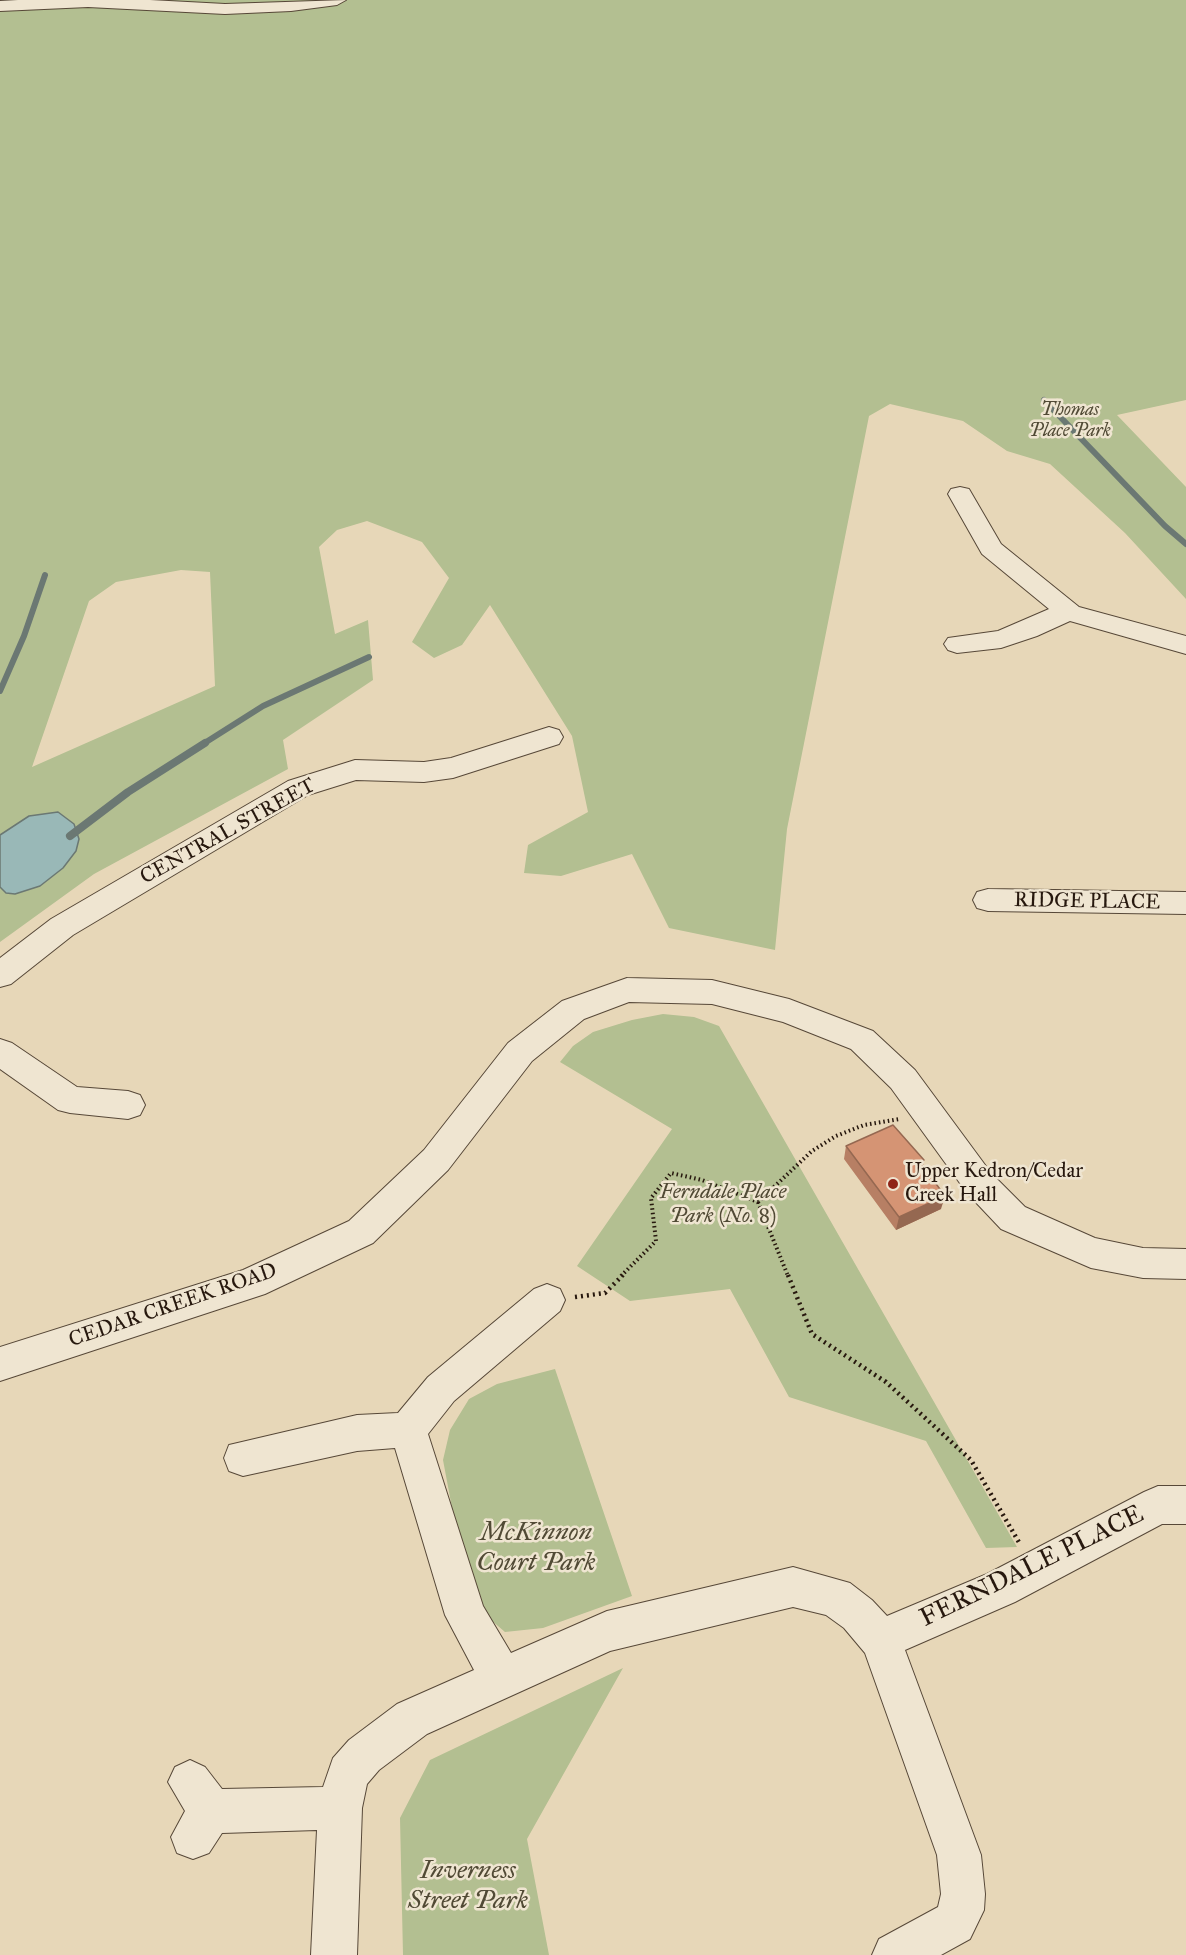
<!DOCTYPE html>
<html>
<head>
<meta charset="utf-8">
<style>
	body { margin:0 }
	canvas { display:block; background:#e7d7b8 }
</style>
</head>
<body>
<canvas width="1186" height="1955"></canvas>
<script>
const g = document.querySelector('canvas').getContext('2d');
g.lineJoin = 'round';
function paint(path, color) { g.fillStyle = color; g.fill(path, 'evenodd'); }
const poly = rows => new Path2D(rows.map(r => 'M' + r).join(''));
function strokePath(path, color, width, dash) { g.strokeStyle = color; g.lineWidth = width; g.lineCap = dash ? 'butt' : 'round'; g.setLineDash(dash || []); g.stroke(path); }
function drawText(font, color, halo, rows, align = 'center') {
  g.font = font + ' "IM FELL Great Primer",serif'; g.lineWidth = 5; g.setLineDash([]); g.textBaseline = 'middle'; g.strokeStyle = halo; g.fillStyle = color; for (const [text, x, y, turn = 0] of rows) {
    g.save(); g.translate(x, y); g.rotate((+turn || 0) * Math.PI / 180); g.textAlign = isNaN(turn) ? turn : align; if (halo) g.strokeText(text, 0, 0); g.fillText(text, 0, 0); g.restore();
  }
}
paint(poly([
	[0,0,1186,0,1186,400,1117,415,1186,487,1186,599,1125,533,1050,464,1007,451,963,421,890,404,869,416,787,829,775,950,669,928,632,854,561,876,524,873,528,845,588,812,572,736,490,605,462,645,434,658,412,642,449,578,422,542,367,521,337,530,319,547,335,634,368,620,373,680,283,740,288,769,94,874,0,942],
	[181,570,210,572,215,686,32,767,89,601,116,582],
	[663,1014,694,1017,719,1026,1017,1547,986,1548,926,1441,789,1397,730,1289,630,1301,577,1266,672,1129,560,1062,573,1046,593,1032,632,1020],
	[555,1369,632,1596,543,1628,505,1632,484,1614,468,1593,443,1460,450,1430,469,1399,497,1384],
	[623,1668,527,1839,549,1955,403,1955,400,1818,430,1760]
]), '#b3bf91');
const water = poly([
	[58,812,74,824,79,839,76,851,63,868,40,886,15,894,6,893,0,887,0,835,29,816,58,812]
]);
paint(water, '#99b8b7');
strokePath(water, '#6b7873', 1.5);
strokePath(poly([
	[1044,400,1165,526,1186,544],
	[0,691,24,636,45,575],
	[203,744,263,706,369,657]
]), '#6b7873', 6);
strokePath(poly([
	[70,836,128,792,205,743]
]), '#6b7873', 8);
const minor = poly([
	[18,0,150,0,225,4,346,0,337,5,291,11,225,14,88,7,0,11,0,1,18,0],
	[960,487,969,489,1001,544,1079,607,1186,636,1186,654,1070,621,1037,636,1001,648,957,653,948,650,944,644,948,638,998,631,1049,609,982,554,948,494,951,489,960,487],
	[549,727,559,730,563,737,559,744,453,778,424,782,356,780,308,795,73,935,11,984,0,987,0,958,51,919,288,781,355,760,424,762,451,758,549,727],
	[988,889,1186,892,1186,914,988,911,977,908,973,900,977,892,988,889],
	[627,978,712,980,789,999,873,1031,915,1070,991,1173,1025,1207,1095,1238,1143,1248,1186,1249,1186,1279,1143,1278,1091,1268,1001,1229,967,1193,891,1088,851,1049,783,1022,712,1004,629,1002,584,1019,532,1061,448,1170,373,1243,265,1294,0,1381,0,1347,243,1270,349,1221,424,1150,508,1043,562,1001,627,978],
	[0,1039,12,1043,77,1087,128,1091,140,1095,145,1105,140,1115,128,1119,70,1113,58,1110,0,1069,0,1039],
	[547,1284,560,1289,565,1300,560,1311,454,1401,428,1434,483,1606,511,1653,607,1611,793,1567,850,1583,872,1600,887,1616,987,1574,1144,1492,1158,1486,1186,1486,1186,1524,1162,1524,1015,1602,905,1650,981,1855,985,1894,984,1910,970,1939,941,1955,872,1955,879,1939,938,1907,941,1894,937,1855,865,1653,844,1628,826,1615,793,1607,610,1651,427,1734,379,1770,367,1784,362,1808,357,1955,311,1955,317,1830,222,1833,209,1853,193,1859,177,1853,171,1837,185,1811,168,1782,175,1767,190,1760,205,1767,222,1789,323,1787,333,1758,349,1740,397,1704,474,1670,445,1615,395,1448,357,1451,243,1476,229,1471,224,1458,229,1445,357,1415,398,1413,428,1377,534,1289,547,1284]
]);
strokePath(minor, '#574838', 2);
strokePath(poly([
	[758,1202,788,1276],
	[621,1276,656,1241,651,1198,671,1173,702,1180,758,1202,812,1151,836,1136,864,1125,899,1119]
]), '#27180e', 4, [1.5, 3]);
strokePath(poly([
	[788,1275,812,1334,886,1382,971,1460,1020,1544],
	[575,1297,605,1293,623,1275]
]), '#27180e', 4.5, [2, 4]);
paint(minor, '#efe5d1');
paint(poly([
	[846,1146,924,1160,923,1167,941,1209,896,1230,844,1159]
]), '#b77f64');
paint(poly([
	[945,1196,941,1209,896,1230,899,1217]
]), '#956851');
const building = poly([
	[893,1125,924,1160,920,1162,945,1196,899,1217,846,1146,893,1125]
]);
paint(building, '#d59474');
strokePath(building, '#956851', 1.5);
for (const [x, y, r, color] of [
	[893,1184,6,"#8f2418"]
]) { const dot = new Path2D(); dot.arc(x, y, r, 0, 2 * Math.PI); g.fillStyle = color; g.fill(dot); strokePath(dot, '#efe5d1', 2); }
drawText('italic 18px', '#514a35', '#efe5d1', [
	["Thomas",1070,411],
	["Place Park",1070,432]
]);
drawText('21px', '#27180e', '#efe5d1', [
	["CENTRAL STREET",228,832,-29],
	["RIDGE PLACE",1087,902,1],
	["CEDAR CREEK ROAD",173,1306,-19]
]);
drawText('21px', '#27180e', '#efe5d1', [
	["Upper Kedron/Cedar",905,1172],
	["Creek Hall",905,1196]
], 'left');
drawText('italic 21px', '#514a35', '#efe5d1', [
	["Ferndale Place",723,1193],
	["Park (No. 8)",723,1217]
]);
drawText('italic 26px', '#514a35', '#efe5d1', [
	["McKinnon",536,1534],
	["Court Park",536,1564],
	["Inverness",468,1872],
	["Street Park",468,1902]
]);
drawText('26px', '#27180e', '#efe5d1', [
	["FERNDALE PLACE",1032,1567,-26]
]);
</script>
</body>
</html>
